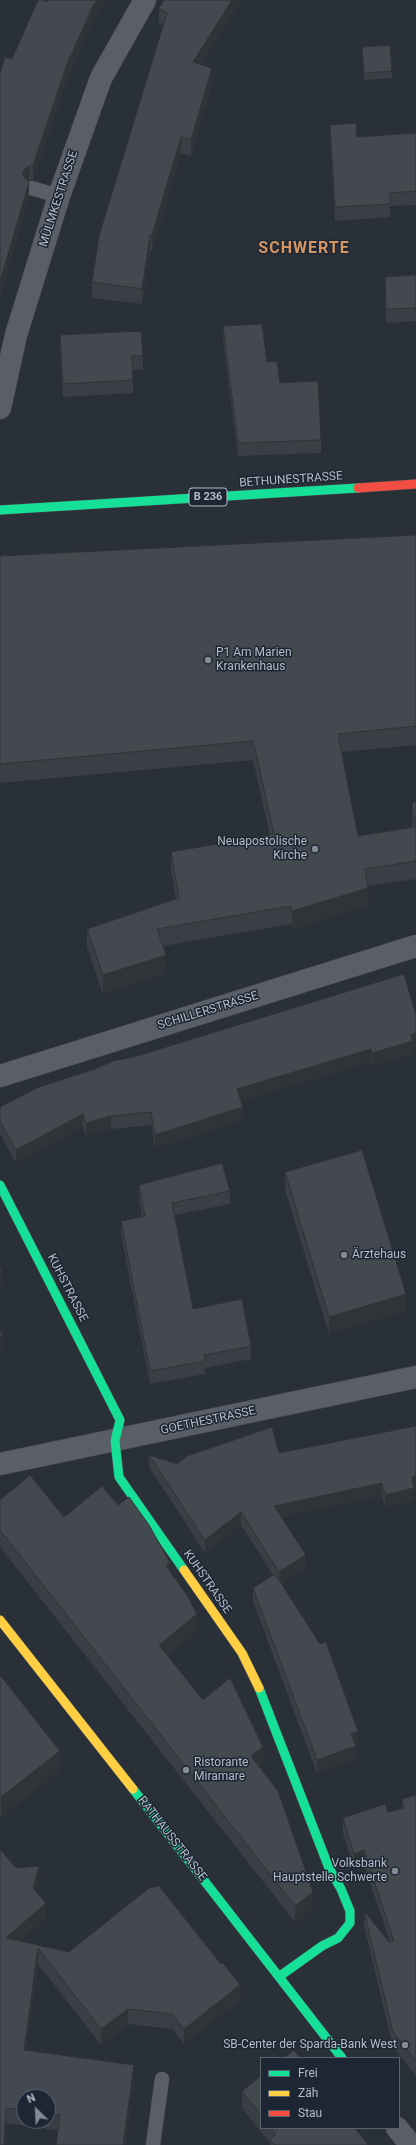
<!DOCTYPE html>
<html>
<head>
<meta charset="utf-8">
<style>
	body { margin:0 }
	#map { position:relative; width:416px; height:2145px; overflow:hidden; background:#2a3038; font-family:Roboto,sans-serif }
	canvas { display:block }
	.legend { position:absolute; left:260px; top:2057px; width:140px; height:72px; box-sizing:border-box; background:#1d2633; border:1px solid #59626f; margin:0; padding:5px 7px; list-style:none; font-size:12px; color:#b4bcc9 }
	.legend li { display:flex; align-items:center; gap:8px; height:20px }
	.legend b { width:20px; border:1px solid #59626f }
	.north { position:absolute; left:16px; top:2089px; width:40px; height:40px; box-sizing:border-box; background:#1d2633; border:1px solid #59626f; border-radius:50%; rotate:336deg; font-size:11px; font-weight:700; line-height:16px; text-align:center; color:#b4bcc9 }
	.north::after { content:''; display:block; margin:auto; width:14px; height:18px; background:#848b96; clip-path:polygon(50% 0,100% 100%,50% 72%,0 100%) }
</style>
</head>
<body>
<div id="map">
<canvas width="416" height="2145"></canvas>
<ul class="legend">
<li><b style="height:5px;background:#16e098"></b>Frei</li>
<li><b style="height:5px;background:#ffcf43"></b>Zäh</li>
<li><b style="height:5px;background:#f24e42"></b>Stau</li>
</ul>
<div class="north">N</div>
</div>
<script>
const g = document.querySelector('canvas').getContext('2d');
g.lineJoin = 'round';
const poly = rows => new Path2D(rows.map(r => 'M' + r).join(''));
function strokePath(path, color, width, dash) { g.strokeStyle = color; g.lineWidth = width; g.lineCap = dash ? 'butt' : 'round'; g.setLineDash(dash || []); g.stroke(path); }
function paint(path, color) { g.fillStyle = color; g.fill(path, 'evenodd'); }
function drawText(font, color, halo, rows, align = 'center') {
  g.font = font + ' Roboto,sans-serif'; g.lineWidth = 3; g.setLineDash([]); g.textBaseline = 'middle'; g.strokeStyle = halo; g.fillStyle = color; for (const [text, x, y, turn = 0] of rows) {
    g.save(); g.translate(x, y); g.rotate((+turn || 0) * Math.PI / 180); g.textAlign = isNaN(turn) ? turn : align; if (halo) g.strokeText(text, 0, 0); g.fillText(text, 0, 0); g.restore();
  }
}
const lane = poly([
	[31,188,59,196],
	[153,2145,162,2079]
]);
const street = poly([
	[0,408,16,335,59,196,101,78,145,0],
	[0,1076,416,946],
	[0,1464,416,1377],
	[397,2128,411,2145]
]);
const fast = poly([
	[0,510,358,488],
	[0,1185,120,1420,115,1441,119,1477,184,1570],
	[259,1688,329,1868,341,1889,350,1911,350,1923,338,1938,322,1946,280,1976],
	[133,1789,342,2058]
]);
const slow = poly([
	[184,1570,242,1653,259,1688],
	[0,1620,133,1789]
]);
const jam = poly([
	[358,488,416,484]
]);
strokePath(lane, '#484c53', 15);
strokePath(street, '#484c53', 23);
strokePath(fast, '#484c53', 10);
strokePath(slow, '#484c53', 10);
strokePath(jam, '#484c53', 10);
strokePath(lane, '#5a5e66', 14);
strokePath(street, '#5a5e66', 22);
strokePath(fast, '#16e098', 9);
strokePath(slow, '#ffcf43', 9);
strokePath(jam, '#f24e42', 9);
paint(poly([
	[48,0,105,0,93,20,67,79,33,180,29,180,28,181,29,196,0,296,0,73,12,59],
	[240,0,240,2,201,64,212,83,191,156,181,153,152,250,150,250,142,304,92,298,92,282,163,26,159,23,159,8],
	[362,47,392,71,392,78,364,80],
	[330,125,357,137,416,133,416,205,390,206,390,217,335,221,330,138],
	[416,275,416,321,386,323,385,277],
	[223,326,267,362,280,383,321,440,321,453,238,456,223,340],
	[60,335,143,356,143,369,133,370,133,393,63,397,60,349],
	[416,535,416,745,341,752,358,836,412,827,412,803,416,802,416,879,368,886,368,906,292,929,291,924,163,946,166,973,103,994,87,947,87,929,176,899,171,870,171,852,270,835,253,760,0,783,0,556],
	[413,1047,413,1054,372,1066,371,1062,241,1101,243,1120,155,1148,151,1125,111,1129,86,1136,83,1127,16,1163,0,1134,0,1107,95,1069],
	[285,1172,406,1311,329,1334,285,1190],
	[139,1185,230,1191,230,1204,175,1215,193,1309,251,1346,251,1359,205,1368,205,1374,150,1384,121,1234,121,1221,142,1217,139,1198],
	[416,1426,416,1489,414,1490,414,1501,385,1507,382,1496,281,1517,306,1568,281,1584,358,1745,355,1746,356,1760,317,1773,253,1601,253,1588,273,1575,241,1525,205,1553,149,1467,149,1455,177,1464,279,1453],
	[0,1500,64,1517,170,1571,197,1631,167,1655,203,1700,263,1763,259,1767,313,1908,295,1922,0,1547],
	[0,1675,60,1771,1,1817,0,1816],
	[416,1795,416,2076,393,2047,364,1926,364,1911,390,1942,364,1865,354,1869,343,1833,343,1818,388,1812,402,1808,402,1799],
	[16,1868,39,1881,36,1891,46,1918,20,1941,240,2000,184,2044,172,2029,128,2024,101,2045,38,1964,26,2051,134,2081,125,2145,56,2145,58,2130,6,2123,5,2145,0,2145],
	[24,2097,48,2097,48,2121,24,2121],
	[261,2076,261,2128,355,2128,368,2145,270,2145,270,2143,242,2108,242,2091]
]), '#3a3f45');
paint(poly([
	[97,0,105,0,93,20,67,79,33,180,33,165,67,64,93,6],
	[232,0,240,0,240,2,193,77,193,62],
	[212,68,212,83,191,156,191,140],
	[181,137,181,153,152,250,152,235],
	[29,166,29,180,23,185,23,171],
	[29,182,29,196,26,207,0,296,0,282],
	[150,235,150,250,142,304,142,289],
	[368,888,368,906,292,929,292,911],
	[166,955,166,973,103,994,103,975],
	[416,1033,416,1046,413,1047,413,1054,372,1066,372,1053,411,1035],
	[371,1049,371,1062,237,1102,237,1089],
	[243,1107,243,1120,155,1148,155,1135],
	[83,1114,83,1127,16,1163,16,1150],
	[111,1116,111,1129,86,1136,86,1123],
	[2,1271,2,1286,0,1287,0,1272],
	[406,1294,406,1311,329,1334,329,1317],
	[3,1335,3,1350,0,1352,0,1337],
	[416,1476,416,1489,414,1490,414,1501,385,1507,385,1495,412,1477],
	[382,1483,382,1496,274,1519,274,1506],
	[241,1512,241,1525,205,1553,205,1540],
	[306,1555,306,1568,279,1585,279,1572],
	[170,1563,170,1580,166,1566],
	[197,1614,197,1631,159,1661,159,1645],
	[358,1731,358,1745,351,1747,351,1734],
	[356,1746,356,1760,317,1773,317,1760],
	[263,1747,263,1763,251,1773,251,1756],
	[60,1751,60,1771,1,1817,1,1797],
	[364,1850,364,1865,354,1869,354,1854],
	[39,1866,39,1881,33,1903,33,1888],
	[313,1892,313,1908,295,1922,295,1906],
	[46,1903,46,1918,6,1953,6,1938],
	[38,1948,38,1964,24,2066,24,2050],
	[240,1985,240,2000,184,2044,184,2029],
	[128,2009,128,2024,101,2045,101,2029],
	[134,2065,134,2081,125,2145,123,2145],
	[6,2108,6,2123,5,2145,4,2145]
]), '#303338');
const building = poly([
	[38,0,43,0,47,2,48,0,97,0,93,6,67,64,33,165,29,166,23,171,23,176,29,182,0,282,0,73,5,57,12,59,38,0],
	[164,0,232,0,193,62,212,68,191,140,181,137,152,235,150,235,142,289,92,282,99,236,167,13,159,8,164,0],
	[390,45,392,71,364,73,362,47,390,45],
	[356,123,357,137,416,133,416,191,390,193,390,204,335,207,330,125,356,123],
	[416,275,416,308,386,309,385,277,416,275],
	[262,324,267,362,277,361,280,383,318,381,321,440,238,443,223,326,262,324],
	[141,331,143,356,132,356,133,380,63,384,60,335,141,331],
	[416,535,416,726,338,734,358,836,415,827,412,803,416,802,416,861,365,869,368,888,292,911,291,906,157,929,166,955,103,975,87,929,179,898,171,852,274,834,253,741,0,764,0,556,416,535],
	[404,974,416,1015,416,1033,411,1035,413,1041,372,1053,371,1049,237,1089,243,1107,155,1135,151,1112,111,1116,86,1123,83,1114,16,1150,0,1121,0,1107,39,1087,95,1069,113,1061,137,1056,404,974],
	[362,1150,406,1294,329,1317,285,1172,362,1150],
	[222,1163,230,1191,172,1203,193,1309,242,1299,251,1346,204,1355,205,1361,150,1371,121,1221,145,1216,139,1185,222,1163],
	[0,1266,2,1271,0,1272,0,1266],
	[0,1329,3,1335,0,1337,0,1329],
	[416,1426,416,1476,412,1477,414,1488,385,1495,382,1483,274,1506,306,1555,279,1572,241,1512,205,1540,149,1455,177,1464,187,1456,272,1427,279,1453,416,1426],
	[30,1475,64,1517,102,1486,118,1505,129,1497,149,1525,170,1563,166,1566,187,1595,197,1614,159,1645,203,1700,230,1678,263,1747,251,1756,278,1791,313,1892,295,1906,0,1530,0,1500,30,1475],
	[275,1574,320,1644,326,1642,358,1731,351,1734,356,1746,317,1760,253,1588,275,1574],
	[0,1675,60,1751,1,1797,0,1796,0,1675],
	[416,1795,416,2061,393,2032,364,1911,389,1942,394,1941,364,1850,354,1854,343,1818,385,1804,388,1812,404,1808,402,1799,416,1795],
	[0,1849,16,1868,39,1866,33,1888,46,1903,6,1938,69,1952,149,1888,159,1886,221,1964,223,1963,240,1985,184,2029,172,2014,128,2009,101,2029,38,1948,24,2050,134,2065,123,2145,56,2145,60,2115,48,2113,48,2097,24,2097,24,2110,6,2108,4,2145,0,2145,0,1849],
	[294,2050,300,2058,284,2058,294,2050],
	[261,2076,261,2115,242,2091,261,2076],
	[271,2128,355,2128,368,2145,275,2145,270,2139,276,2134,271,2128]
]);
paint(building, '#444950');
strokePath(building, '#303338', 1);
for (const [x, y, r, color] of [
	[208,660,4,"#848b96"],
	[315,849,4,"#848b96"],
	[344,1255,4,"#848b96"],
	[186,1770,4,"#848b96"],
	[395,1871,4,"#848b96"],
	[405,2045,4,"#848b96"]
]) { const dot = new Path2D(); dot.arc(x, y, r, 0, 2 * Math.PI); g.fillStyle = color; g.fill(dot); strokePath(dot, '#1d2633', 1.5); }
for (const [x, y, w] of [
	[208,497,38]
]) { const box = new Path2D(); box.roundRect(x - w / 2, y - 9, w, 18, 3); g.fillStyle = '#1d2633'; g.fill(box); strokePath(box, '#b4bcc9', 1); }
drawText('bold 11px', '#b4bcc9', null, [
	["B 236",208,497]
]);
drawText('12px', '#b4bcc9', '#1d2633', [
	["MÜLMKESTRASSE",59,199,-72],
	["BETHUNESTRASSE",291,480,-4],
	["SCHILLERSTRASSE",208,1011,-17],
	["KUHSTRASSE",67,1288,63],
	["GOETHESTRASSE",208,1421,-12],
	["KUHSTRASSE",207,1582,55],
	["RATHAUSSTRASSE",172,1839,52]
]);
drawText('12px', '#b4bcc9', '#1d2633', [
	["P1 Am Marien",216,653],
	["Krankenhaus",216,667],
	["Neuapostolische",307,842,"right"],
	["Kirche",307,856,"right"],
	["Ärztehaus",352,1255],
	["Ristorante",194,1763],
	["Miramare",194,1777],
	["Volksbank",387,1864,"right"],
	["Hauptstelle Schwerte",387,1878,"right"],
	["SB-Center der Sparda-Bank West",397,2045,"right"]
], 'left');
g.letterSpacing = '1px';
drawText('bold 16px', '#d59563', '#1d2633', [
	["SCHWERTE",304,249]
]);
g.letterSpacing = '0px';
</script>
</body>
</html>
